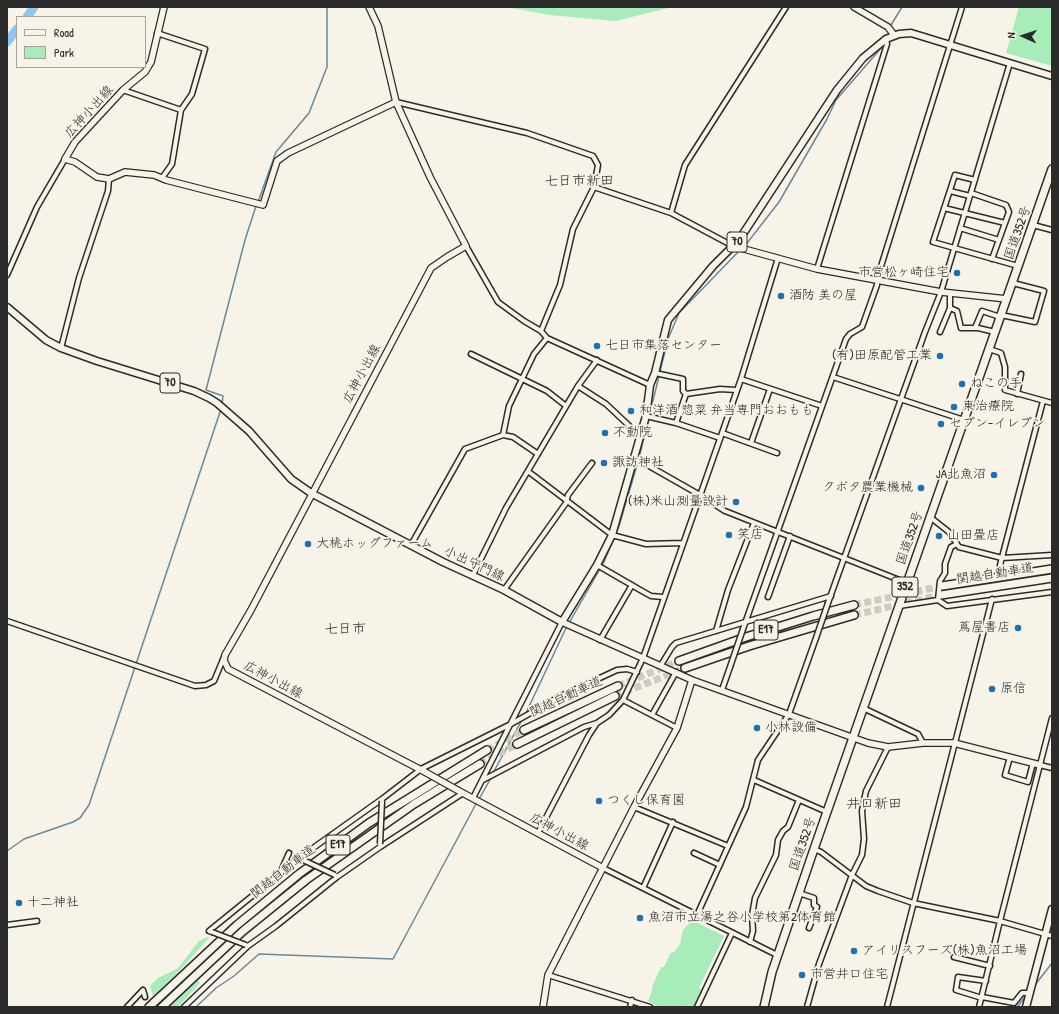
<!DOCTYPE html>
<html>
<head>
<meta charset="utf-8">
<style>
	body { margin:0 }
	#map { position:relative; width:1059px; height:1014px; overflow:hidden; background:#f7f3e8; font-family:"Patrick Hand",sans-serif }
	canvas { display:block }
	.frame { position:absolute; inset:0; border:8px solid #2b2b2b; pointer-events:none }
	.legend { position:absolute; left:16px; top:16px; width:130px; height:52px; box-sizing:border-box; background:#f7f3e8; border:1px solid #a5a39c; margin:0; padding:5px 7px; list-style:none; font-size:12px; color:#2b2b2b }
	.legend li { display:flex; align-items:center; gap:8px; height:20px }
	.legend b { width:20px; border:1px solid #a5a39c }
	.north { position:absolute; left:1003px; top:16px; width:40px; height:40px; -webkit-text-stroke:3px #f7f3e8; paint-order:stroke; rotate:273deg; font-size:11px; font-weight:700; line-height:16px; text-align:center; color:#2b2b2b }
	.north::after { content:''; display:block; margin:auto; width:14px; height:18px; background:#2b2b2b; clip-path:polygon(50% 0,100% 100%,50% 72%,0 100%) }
</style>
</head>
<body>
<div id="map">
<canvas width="1059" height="1014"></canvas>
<div class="frame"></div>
<ul class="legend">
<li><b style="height:5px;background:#f7f3e8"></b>Road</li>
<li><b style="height:11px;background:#a8edb9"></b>Park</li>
</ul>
<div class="north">N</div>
</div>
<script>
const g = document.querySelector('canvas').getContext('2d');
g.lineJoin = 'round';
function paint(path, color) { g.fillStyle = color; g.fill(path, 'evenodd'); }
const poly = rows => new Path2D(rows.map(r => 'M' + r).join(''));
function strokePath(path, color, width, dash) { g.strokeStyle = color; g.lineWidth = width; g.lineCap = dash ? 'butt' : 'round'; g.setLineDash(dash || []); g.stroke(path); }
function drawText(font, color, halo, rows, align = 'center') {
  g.font = font + ' "Patrick Hand","Klee One",sans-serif'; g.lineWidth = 3.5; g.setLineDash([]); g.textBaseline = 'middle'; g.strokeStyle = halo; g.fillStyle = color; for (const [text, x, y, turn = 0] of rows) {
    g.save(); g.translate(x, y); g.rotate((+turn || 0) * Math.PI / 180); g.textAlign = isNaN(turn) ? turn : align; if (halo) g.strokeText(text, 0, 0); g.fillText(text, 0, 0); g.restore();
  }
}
paint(poly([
	[506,7,673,7,615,21,550,15],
	[1019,7,1052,7,1052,66,1006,53],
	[692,920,724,936,699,988,701,990,693,1007,688,1005,687,1007,659,1007,648,1001,652,991,652,987,661,967,664,967,670,954,675,951,680,944,683,930],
	[207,937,209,938,180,970,153,996,150,986,158,978,178,968,199,941],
	[197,980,200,983,178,1007,170,1007]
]), '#a8edb9');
strokePath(poly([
	[891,25,902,7],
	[258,202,276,152,309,113,327,67,327,7],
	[744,247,779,202,827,119,836,100,882,47],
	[222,405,223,396,206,390,245,240,256,206],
	[639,458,668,339,679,313,741,249],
	[569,623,604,562,612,543,619,526,638,462],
	[525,715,567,626],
	[493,773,522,720],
	[479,799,491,778],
	[7,851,24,839,73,822,80,818,89,805,221,409],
	[1035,985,1052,963],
	[196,1007,216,988,234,976,259,954,393,959,477,802],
	[1017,1007,1026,996]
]), '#6888a0', 1.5);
strokePath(poly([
	[27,17,34,7],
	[7,42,17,29]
]), '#91c6ee', 9);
strokePath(poly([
	[145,997,149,1007]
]), '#cecbc2', 4, [4, 2]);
strokePath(poly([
	[854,605,942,586],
	[854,615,941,595],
	[618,686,679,661],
	[615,696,685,668],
	[487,750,524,730],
	[480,764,517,744]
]), '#cecbc2', 7, [7, 3.5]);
const street = poly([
	[157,33,205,49,192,94,181,110,172,164,162,178],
	[123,90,181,110],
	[396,102,527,133,593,156,598,165,594,187,573,229,560,285,541,331],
	[975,180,955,175,933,242,1018,266],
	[594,187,671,213,733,246],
	[950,191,970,196],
	[971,193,1006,205,1009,212,992,259],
	[944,208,1005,223],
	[671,213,685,165,786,7],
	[1033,225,1052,230],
	[960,228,999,240],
	[466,246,498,302,524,321,541,331,547,338,650,385],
	[817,269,887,44,886,39],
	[7,275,37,207,65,159],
	[950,293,950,308,957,311,961,328,978,328,995,332],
	[1001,315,1035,322,1044,291,1013,283],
	[975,328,982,311,1000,317],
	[940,332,950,308],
	[61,348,79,278,108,191,109,179],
	[989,349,1001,353,1005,367,1005,390,1052,403],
	[471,354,547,391,566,406],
	[655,373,683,379,683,391,686,394],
	[833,377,964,420],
	[741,379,822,406],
	[578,386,606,404,639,435],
	[1017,394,1021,374],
	[646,416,676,423,720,438],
	[676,423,686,394,720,389,736,390],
	[722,433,777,453],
	[503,435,509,406,534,354,547,338],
	[751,443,770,389],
	[635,458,700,495,725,511,907,583],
	[529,472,612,535,646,544,683,543],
	[930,517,949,532,959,547,1002,558,1052,555],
	[957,544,951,547,945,564,945,573,940,581,938,600,947,606,1052,592],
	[411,545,465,449,503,435,513,437,538,454],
	[597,565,642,591,651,596,663,597],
	[1000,565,1043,401],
	[473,575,506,508,578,386,597,360],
	[504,590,566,503,568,495,592,463],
	[768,597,790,536],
	[828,603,925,332,941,292,1010,63],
	[899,606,938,600],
	[7,621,195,686,206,685,214,681,224,657],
	[743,629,846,339,850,334,862,327,877,285,878,276,962,7],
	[716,631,728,590,754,523],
	[600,640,632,585],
	[661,665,672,647,676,643,831,596],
	[722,690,730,667],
	[623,700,677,728],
	[863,708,918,734,923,743],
	[652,715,676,672],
	[1010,757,1005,775,1028,782,1033,763],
	[1040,765,1052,768],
	[483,780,584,727,597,723],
	[754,780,827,812],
	[473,798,562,622],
	[634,807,728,846],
	[538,833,589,735,597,723,609,715,623,700,643,658,741,379,778,258],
	[814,849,821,852,866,886,878,891,913,903,1000,921,1052,936],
	[694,853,720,865],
	[603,868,777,955],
	[281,871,289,853],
	[643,888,673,822],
	[802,894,814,898,814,905,817,907,809,928],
	[697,915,746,807,758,760,789,714,816,638],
	[7,925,37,921],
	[212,932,209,931,299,858,382,799,421,769,511,724,559,697,617,670,627,669,637,672],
	[750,942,753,931,752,915,755,898,776,855,778,840,783,831,788,827,799,800],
	[954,957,990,966],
	[548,975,650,1007],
	[982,997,1014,1003,1022,993,1030,993],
	[982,998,956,990,958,977,986,981],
	[127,1007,143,990,145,997],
	[184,1007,248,946,276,926,337,877,380,847,463,793],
	[630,1007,632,1000],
	[697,1007,732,933],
	[807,1007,819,964,852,875,862,855,864,839,862,811,866,791,888,747],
	[887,1007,992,599],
	[979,1007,1000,921,1052,718]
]);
const secondary = poly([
	[164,7,151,62,145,72,123,90,75,142,65,159,75,162,97,177,109,179,125,172,154,175,166,180,263,205,277,161,288,153,396,102,430,177,466,246,447,257,431,268,251,610,225,655,224,660,228,669,425,772],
	[369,7,378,26,396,102],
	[854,7,888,27,894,35],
	[733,246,817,269,941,292,1007,299],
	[562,622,692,680,868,743,888,747,923,743,954,743,1040,765],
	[459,791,603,868],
	[543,1007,548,975,634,807,677,728,692,680]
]);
const primary = poly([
	[7,307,46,340,61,348,97,361,194,391,209,398,217,403,249,431,291,479,311,493,443,562,504,590,562,622,597,565,612,535,646,416,650,385,655,373,668,320,713,266,739,240,837,90,863,58,886,39,899,34,911,33,1052,76],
	[1026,1007,1052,909]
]);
const highway = poly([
	[942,586,1052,569],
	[941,595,1052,578],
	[679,661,746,637,813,616,854,605],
	[685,668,749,646,854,615],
	[524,730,618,686],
	[517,744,615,696],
	[149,1007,237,925,299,874,369,823,487,750],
	[162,1007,243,931,306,880,414,804,480,764],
	[764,1007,772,972,814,849,1052,169]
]);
strokePath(street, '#2b2b2b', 7);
strokePath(secondary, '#2b2b2b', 8);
strokePath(primary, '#2b2b2b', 9);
strokePath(highway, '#2b2b2b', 10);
strokePath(street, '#f7f3e8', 4);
strokePath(secondary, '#f7f3e8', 5.5);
strokePath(primary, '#f7f3e8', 6);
strokePath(highway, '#f7f3e8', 7);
const streetBridge = poly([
	[816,638,828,603],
	[730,667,743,629],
	[380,844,382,801],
	[301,859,335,875],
	[212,932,246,945]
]);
const secondaryBridge = poly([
	[425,772,459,791]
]);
strokePath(streetBridge, '#2b2b2b', 7, []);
strokePath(secondaryBridge, '#2b2b2b', 8, []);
strokePath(streetBridge, '#f7f3e8', 4);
strokePath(secondaryBridge, '#f7f3e8', 5.5);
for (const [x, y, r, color] of [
	[957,273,4,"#1f6fb2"],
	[781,296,4,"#1f6fb2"],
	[597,346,4,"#1f6fb2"],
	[940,356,4,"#1f6fb2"],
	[962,384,4,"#1f6fb2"],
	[954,407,4,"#1f6fb2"],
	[631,411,4,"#1f6fb2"],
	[941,424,4,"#1f6fb2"],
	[605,433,4,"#1f6fb2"],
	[604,463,4,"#1f6fb2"],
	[994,475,4,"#1f6fb2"],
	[921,488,4,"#1f6fb2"],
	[736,502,4,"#1f6fb2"],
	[729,535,4,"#1f6fb2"],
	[939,536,4,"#1f6fb2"],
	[308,544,4,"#1f6fb2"],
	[1018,628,4,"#1f6fb2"],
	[992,689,4,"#1f6fb2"],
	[757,728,4,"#1f6fb2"],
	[599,801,4,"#1f6fb2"],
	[19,903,4,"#1f6fb2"],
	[640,918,4,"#1f6fb2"],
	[854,951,4,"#1f6fb2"],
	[802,975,4,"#1f6fb2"]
]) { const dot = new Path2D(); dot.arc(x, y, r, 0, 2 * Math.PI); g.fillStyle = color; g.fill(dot); strokePath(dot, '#f7f3e8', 1.5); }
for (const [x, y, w] of [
	[737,242,20],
	[170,383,20],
	[905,587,26],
	[766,630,24],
	[338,845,24]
]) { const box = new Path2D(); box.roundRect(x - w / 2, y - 10, w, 20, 3); g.fillStyle = '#f7f3e8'; g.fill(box); strokePath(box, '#2b2b2b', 1); }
drawText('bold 12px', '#2b2b2b', null, [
	["70",737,242],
	["70",170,383],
	["352",905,587],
	["E17",766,630],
	["E17",338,845]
]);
drawText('13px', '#2b2b2b', '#f7f3e8', [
	["広神小出線",89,112,-48],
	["国道352号",1018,233,-71],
	["広神小出線",362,374,-62],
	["国道352号",910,538,-71],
	["小出守門線",474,564,25],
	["関越自動車道",995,574,-9],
	["広神小出線",273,680,28],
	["関越自動車道",566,697,-25],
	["広神小出線",559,832,28],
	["国道352号",803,844,-71],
	["関越自動車道",283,872,-38]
]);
drawText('13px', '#2b2b2b', '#f7f3e8', [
	["市営松ヶ崎住宅",949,273,"right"],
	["酒防 美の屋",789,296],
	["七日市集落センター",605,346],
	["(有)田原配管工業",932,356,"right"],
	["ねこの手",970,384],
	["東治療院",962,407],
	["和洋酒 惣菜 弁当専門おおもも",639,411],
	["セブン-イレブン",949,424],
	["不動院",613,433],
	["諏訪神社",612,463],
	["JA北魚沼",986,475,"right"],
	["クボタ農業機械",913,488,"right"],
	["(株)米山測量設計",728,502,"right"],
	["笑店",737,535],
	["山田畳店",947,536],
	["大桃ホッグファーム",316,544],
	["蔦屋書店",1010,628,"right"],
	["原信",1000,689],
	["小林設備",765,728],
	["つくし保育園",607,801],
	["十二神社",27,903],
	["魚沼市立湯之谷小学校第2体育館",648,918],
	["アイリスフーズ(株)魚沼工場",862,951],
	["市営井口住宅",810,975]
], 'left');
drawText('14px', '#2b2b2b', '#f7f3e8', [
	["七日市新田",579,181],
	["七日市",345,629],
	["井口新田",874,804]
]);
</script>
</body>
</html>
